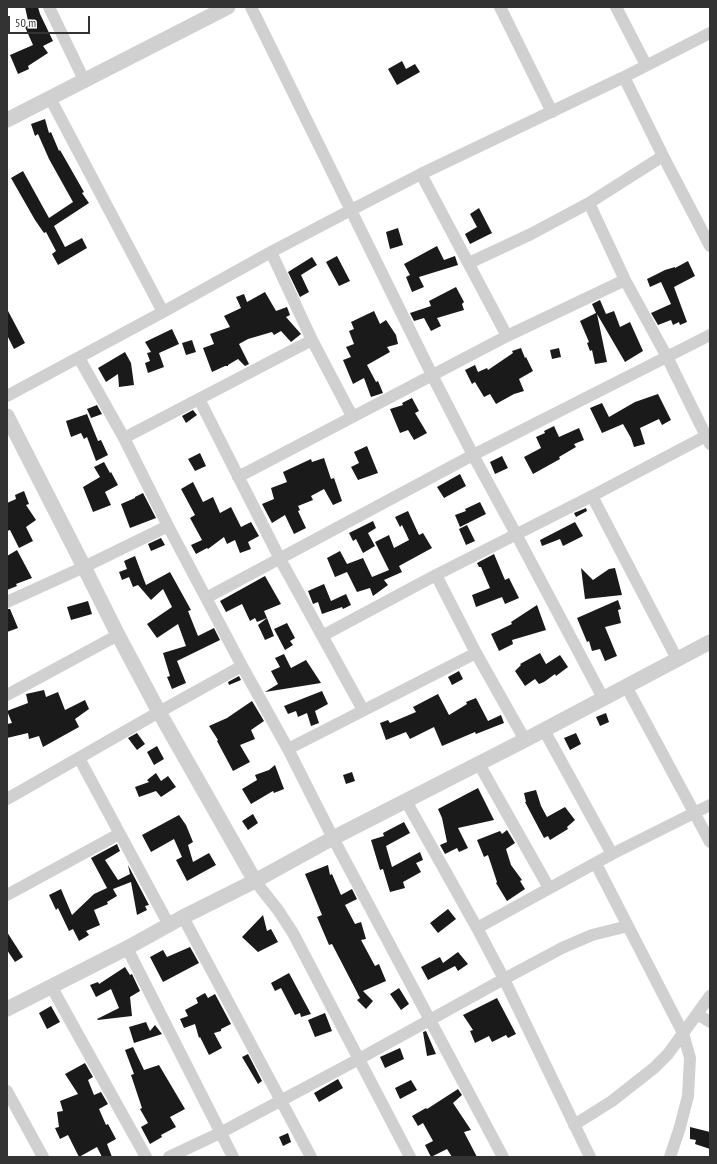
<!DOCTYPE html>
<html>
<head>
<meta charset="utf-8">
<style>
	body { margin:0 }
	#map { position:relative; width:717px; height:1164px; overflow:hidden; background:#fff; font-family:"PT Sans Narrow",sans-serif }
	canvas { display:block }
	.frame { position:absolute; inset:0; border:8px solid #333; pointer-events:none }
	.scale { position:absolute; left:8px; top:16px; width:82px; height:18px; box-sizing:border-box; border:2px solid #333; border-top:0; padding-left:5px; font-size:12px; line-height:14px; white-space:nowrap; color:#333; -webkit-text-stroke:3px #fff; paint-order:stroke }
</style>
</head>
<body>
<div id="map">
<canvas width="717" height="1164"></canvas>
<div class="frame"></div>
<div class="scale">50 m</div>
</div>
<script>
const g = document.querySelector('canvas').getContext('2d');
g.lineJoin = 'round';
function paint(path, color) { g.fillStyle = color; g.fill(path, 'evenodd'); }
const poly = rows => new Path2D(rows.map(r => 'M' + r).join(''));
function strokePath(path, color, width, dash) { g.strokeStyle = color; g.lineWidth = width; g.lineCap = dash ? 'butt' : 'round'; g.setLineDash(dash || []); g.stroke(path); }
paint(poly([
	[25,7,38,7,40,14,53,41,43,46,48,53,28,66,29,69,18,74,10,55,33,45,25,27,29,25],
	[402,61,406,69,415,64,420,72,397,85,388,69],
	[45,119,49,133,51,132,59,151,60,150,84,192,82,193,89,203,54,226,65,247,82,238,87,248,58,265,52,254,56,251,46,232,44,233,35,220,11,178,23,171,49,218,73,202,49,159,38,134,35,136,31,124],
	[479,208,492,233,470,244,465,234,477,227,470,214],
	[398,228,403,245,390,249,386,232],
	[437,246,444,260,455,256,458,265,419,277,424,287,412,292,406,277,410,275,404,264],
	[337,256,350,281,339,286,326,262],
	[312,257,317,265,301,275,309,292,300,297,288,272],
	[688,261,695,276,674,287,687,322,680,325,679,322,673,325,671,320,658,325,651,313,671,304,661,282,650,287,647,279,665,270,675,267,675,268],
	[456,287,464,302,462,304,464,310,437,318,441,326,431,331,424,318,414,321,410,313,431,306,429,301],
	[265,292,276,311,287,307,290,315,286,317,301,334,291,342,281,331,274,335,272,332,248,339,239,344,249,364,245,366,238,359,228,365,228,366,225,366,212,372,203,348,214,344,210,334,230,327,224,316,241,308,236,297,244,294,247,302],
	[600,300,606,314,614,311,620,327,630,322,643,351,625,362,597,314,607,362,595,364,592,350,590,351,587,343,589,342,580,321,596,313,592,304],
	[7,309,25,343,14,349,7,335],
	[374,311,380,324,386,320,396,335,398,344,387,347,390,352,367,365,376,382,378,381,383,393,371,397,364,378,353,384,343,360,351,357,346,347,354,344,349,331,354,329,351,322],
	[172,329,179,344,159,353,164,367,148,373,145,363,150,361,147,353,151,352,145,342],
	[192,340,196,352,186,355,182,343],
	[521,348,525,358,526,357,533,371,519,379,524,391,514,394,496,404,490,394,484,397,475,382,472,384,465,370,475,365,478,372,487,368,488,370,513,353,512,351],
	[559,348,561,357,552,359,550,350],
	[125,352,131,363,134,385,119,387,118,374,106,382,98,368],
	[658,394,671,420,662,425,659,419,640,428,645,444,634,447,631,438,623,424,602,433,590,408,602,403,609,417,635,402],
	[412,398,419,411,415,413,427,433,414,440,408,430,400,433,390,409,403,405,402,403],
	[97,405,102,414,91,418,87,409],
	[193,410,197,415,186,423,182,416],
	[87,414,98,441,101,440,108,455,96,461,87,437,84,439,81,433,71,437,66,421],
	[554,426,559,437,579,428,584,440,574,444,576,447,559,457,560,459,533,474,524,457,541,448,536,437,545,433,544,431],
	[367,446,378,473,358,480,351,467,359,463,354,452],
	[200,453,206,466,195,471,188,459],
	[502,456,508,468,495,474,490,462],
	[324,458,331,479,334,478,342,501,333,505,324,489,311,496,313,500,298,506,300,510,298,511,306,528,294,534,285,515,272,523,262,504,274,499,271,488,287,482,283,472,311,459,312,462],
	[104,462,110,473,111,472,118,485,105,492,111,505,93,512,83,487,100,477,94,467],
	[460,474,466,486,444,498,437,487],
	[193,482,203,502,213,497,220,513,231,507,241,527,251,522,259,536,248,542,251,549,240,553,235,540,227,544,224,537,208,549,207,548,196,554,191,545,202,540,190,518,195,515,181,489],
	[24,491,29,504,26,505,36,520,26,527,33,541,19,548,10,530,7,531,7,503,16,499,15,495],
	[143,493,156,518,130,528,121,504,135,498,135,497],
	[480,502,486,514,460,527,455,515,466,511,465,509],
	[586,508,587,511,576,517,574,513],
	[408,511,419,535,423,533,432,548,399,566,402,572,384,580,388,585,373,596,370,588,357,592,347,572,335,577,327,558,340,551,347,564,363,558,372,577,389,570,375,542,389,535,394,548,409,540,402,525,400,527,395,517],
	[373,521,376,528,368,533,375,546,363,553,356,539,353,541,349,533],
	[575,522,583,536,563,546,560,539,542,546,540,540],
	[467,525,475,541,466,545,459,529],
	[161,538,165,545,151,551,148,544],
	[17,550,32,578,16,584,17,586,7,590,7,556],
	[494,554,505,580,509,578,519,598,505,604,502,597,476,607,472,595,490,588,481,567,479,567,477,563],
	[135,556,146,585,170,572,191,610,188,611,198,636,214,628,220,640,177,661,186,683,172,689,167,677,170,676,163,653,186,646,178,624,157,638,147,624,172,607,163,589,151,600,138,585,133,587,129,577,122,580,119,572,127,569,124,561],
	[581,568,593,580,609,569,615,568,622,595,585,599],
	[265,576,281,604,264,611,267,618,257,622,255,618,250,621,242,604,226,612,220,601],
	[324,584,331,601,346,594,351,605,343,609,342,607,322,614,318,602,313,604,308,591],
	[618,600,621,609,618,610,621,623,605,627,617,656,605,661,600,649,592,651,589,641,587,642,577,618],
	[88,601,92,614,71,620,67,607],
	[537,605,546,630,512,640,513,644,499,651,491,634,512,624,511,622],
	[7,609,10,609,18,628,7,632],
	[267,618,274,636,265,640,258,625],
	[287,623,295,638,290,641,293,645,285,650,274,629],
	[540,653,546,664,560,655,568,667,556,676,555,674,544,682,539,684,535,679,525,686,515,671,521,665,520,664],
	[284,654,291,668,306,660,321,683,265,692,278,684,271,671,280,667,275,658],
	[459,671,463,679,452,685,448,677],
	[239,676,241,680,229,685,228,682],
	[44,690,46,697,58,692,65,710,85,700,89,709,75,719,79,727,43,747,39,736,29,739,28,733,7,738,7,724,12,723,7,711,28,703,26,694],
	[322,691,328,704,315,711,319,723,311,726,307,713,298,717,296,711,288,714,284,706],
	[438,694,449,715,467,704,466,702,476,698,488,721,501,715,504,723,476,734,475,732,442,746,434,727,410,739,406,732,386,740,380,723,388,720,390,723,416,712,413,707],
	[252,701,264,721,251,730,255,739,240,745,250,762,233,771,217,741,218,740,209,726,227,718],
	[606,713,609,722,600,726,596,717],
	[137,733,145,744,137,750,128,738],
	[576,733,581,744,570,750,564,738],
	[157,746,164,759,154,765,147,752],
	[275,765,284,789,274,793,273,791,251,804,242,789,257,780,255,775,269,770],
	[352,772,355,781,346,784,343,775],
	[156,773,161,781,168,776,176,787,161,797,156,791,139,797,135,787,149,782,147,780],
	[478,788,494,820,458,828,468,848,459,852,457,848,445,854,440,845,447,842,442,818,438,809],
	[536,790,541,806,547,817,565,807,575,820,567,827,568,829,550,840,548,836,544,838,525,802,526,802,524,793],
	[253,814,258,823,248,830,242,821],
	[179,815,186,825,193,842,188,845,193,862,209,853,216,865,187,881,176,860,182,857,174,839,151,852,142,835],
	[404,822,410,833,386,846,392,867,420,852,423,860,416,863,421,872,403,882,405,888,390,892,383,869,380,870,371,840,384,836,383,833],
	[507,830,515,843,506,849,511,865,522,880,520,881,525,889,507,901,496,883,497,882,488,855,484,857,477,840,500,831,502,834],
	[117,844,120,851,105,860,118,880,130,874,128,865,149,905,145,906,147,910,137,915,131,882,113,889,117,896,107,902,108,904,94,910,100,925,86,931,89,935,79,941,73,929,69,931,58,908,56,910,49,895,61,889,72,915,94,894,107,888,91,858],
	[328,865,330,875,332,874,341,895,352,889,357,899,345,905,355,924,361,922,366,939,361,940,375,966,379,964,386,981,363,991,373,1001,366,1009,357,1000,360,998,332,944,329,945,317,917,322,915,305,874],
	[448,909,456,919,438,933,430,923],
	[263,915,267,931,271,929,278,942,258,952,242,937],
	[7,932,23,957,15,962,7,950],
	[190,947,199,963,163,982,150,957,163,950,167,957],
	[458,952,468,964,458,971,455,966,428,980,421,967,440,957,443,963],
	[125,967,130,975,132,974,140,991,130,997,132,1016,98,1020,97,1019,119,1008,111,989,96,997,90,985,98,982,99,984],
	[289,973,311,1014,301,1017,300,1013,295,1015,281,988,275,991,271,983],
	[399,988,409,1004,401,1010,390,994],
	[205,993,208,998,215,994,231,1024,221,1029,221,1031,214,1033,222,1048,209,1055,200,1037,199,1038,195,1024,184,1028,180,1019,188,1016,185,1010,198,1003,196,998],
	[497,998,516,1034,508,1038,506,1035,492,1042,489,1036,475,1043,470,1031,473,1030,463,1015],
	[51,1006,60,1022,47,1029,39,1013],
	[325,1013,332,1031,315,1037,308,1020],
	[146,1022,150,1031,155,1025,162,1034,134,1043,129,1027],
	[426,1031,436,1054,427,1056,423,1032],
	[133,1047,144,1070,159,1065,185,1109,170,1117,176,1127,161,1135,162,1137,150,1144,141,1127,148,1123,140,1109,142,1108,131,1075,134,1074,125,1050],
	[400,1048,404,1059,385,1068,380,1057],
	[248,1054,262,1081,258,1084,242,1057],
	[85,1063,93,1077,88,1080,94,1095,101,1092,108,1104,99,1109,106,1125,108,1124,116,1139,107,1144,112,1157,102,1157,97,1147,79,1157,68,1135,60,1139,55,1128,59,1127,57,1112,63,1111,60,1101,78,1094,65,1074],
	[338,1079,343,1088,319,1102,314,1093],
	[411,1080,417,1090,400,1099,395,1088],
	[458,1089,462,1095,453,1103,471,1130,464,1132,477,1157,452,1157,447,1149,431,1157,425,1145,433,1141,423,1123,418,1126,412,1116,426,1108,427,1109],
	[690,1127,710,1132,710,1149,695,1144,696,1140,690,1139],
	[288,1133,291,1142,283,1146,279,1137]
]), '#1a1a1a');
strokePath(poly([
	[49,7,84,80],
	[251,7,432,375,473,455,516,534,603,698],
	[500,7,552,112],
	[616,7,646,65],
	[624,77,663,156,710,246],
	[50,98,163,312],
	[421,174,507,336],
	[589,203,625,280,667,357,710,444],
	[271,252,312,340,352,416],
	[469,263,531,234,589,203,663,156],
	[79,358,124,438,168,526,242,666,288,749,333,838,503,1157],
	[7,396,163,312,271,252,351,210,421,174,624,77,710,33],
	[199,399,280,559,363,710],
	[124,438,312,340],
	[238,477,507,336,625,280],
	[592,496,677,659],
	[436,575,476,653,525,740],
	[206,598,473,455,710,335],
	[7,602,84,567,168,526],
	[322,636,436,575,592,496,706,436],
	[626,686,710,842],
	[7,695,118,635],
	[544,730,612,854],
	[288,749,476,653],
	[79,758,169,925],
	[479,764,549,888],
	[7,799,159,712,242,666],
	[406,801,477,928,504,979,590,1157],
	[596,864,683,1033,690,1058,688,1096,680,1127,670,1157],
	[255,881,278,910,293,933,410,1157],
	[7,895,119,834],
	[183,917,311,1157],
	[477,928,612,854,710,805],
	[127,948,233,1157],
	[51,986,146,1157],
	[697,1014,710,1022],
	[7,1091,43,1157],
	[574,1125,612,1101,654,1068,668,1054,710,996],
	[169,1157,220,1133,359,1059,504,979,562,948,592,935,628,926]
]), '#d0d0d0', 12);
strokePath(poly([
	[7,120,228,7],
	[7,416,84,567,118,635,159,712,255,881],
	[7,1009,127,948,183,917,255,881,333,838,525,740,710,642]
]), '#d0d0d0', 15);
</script>
</body>
</html>
